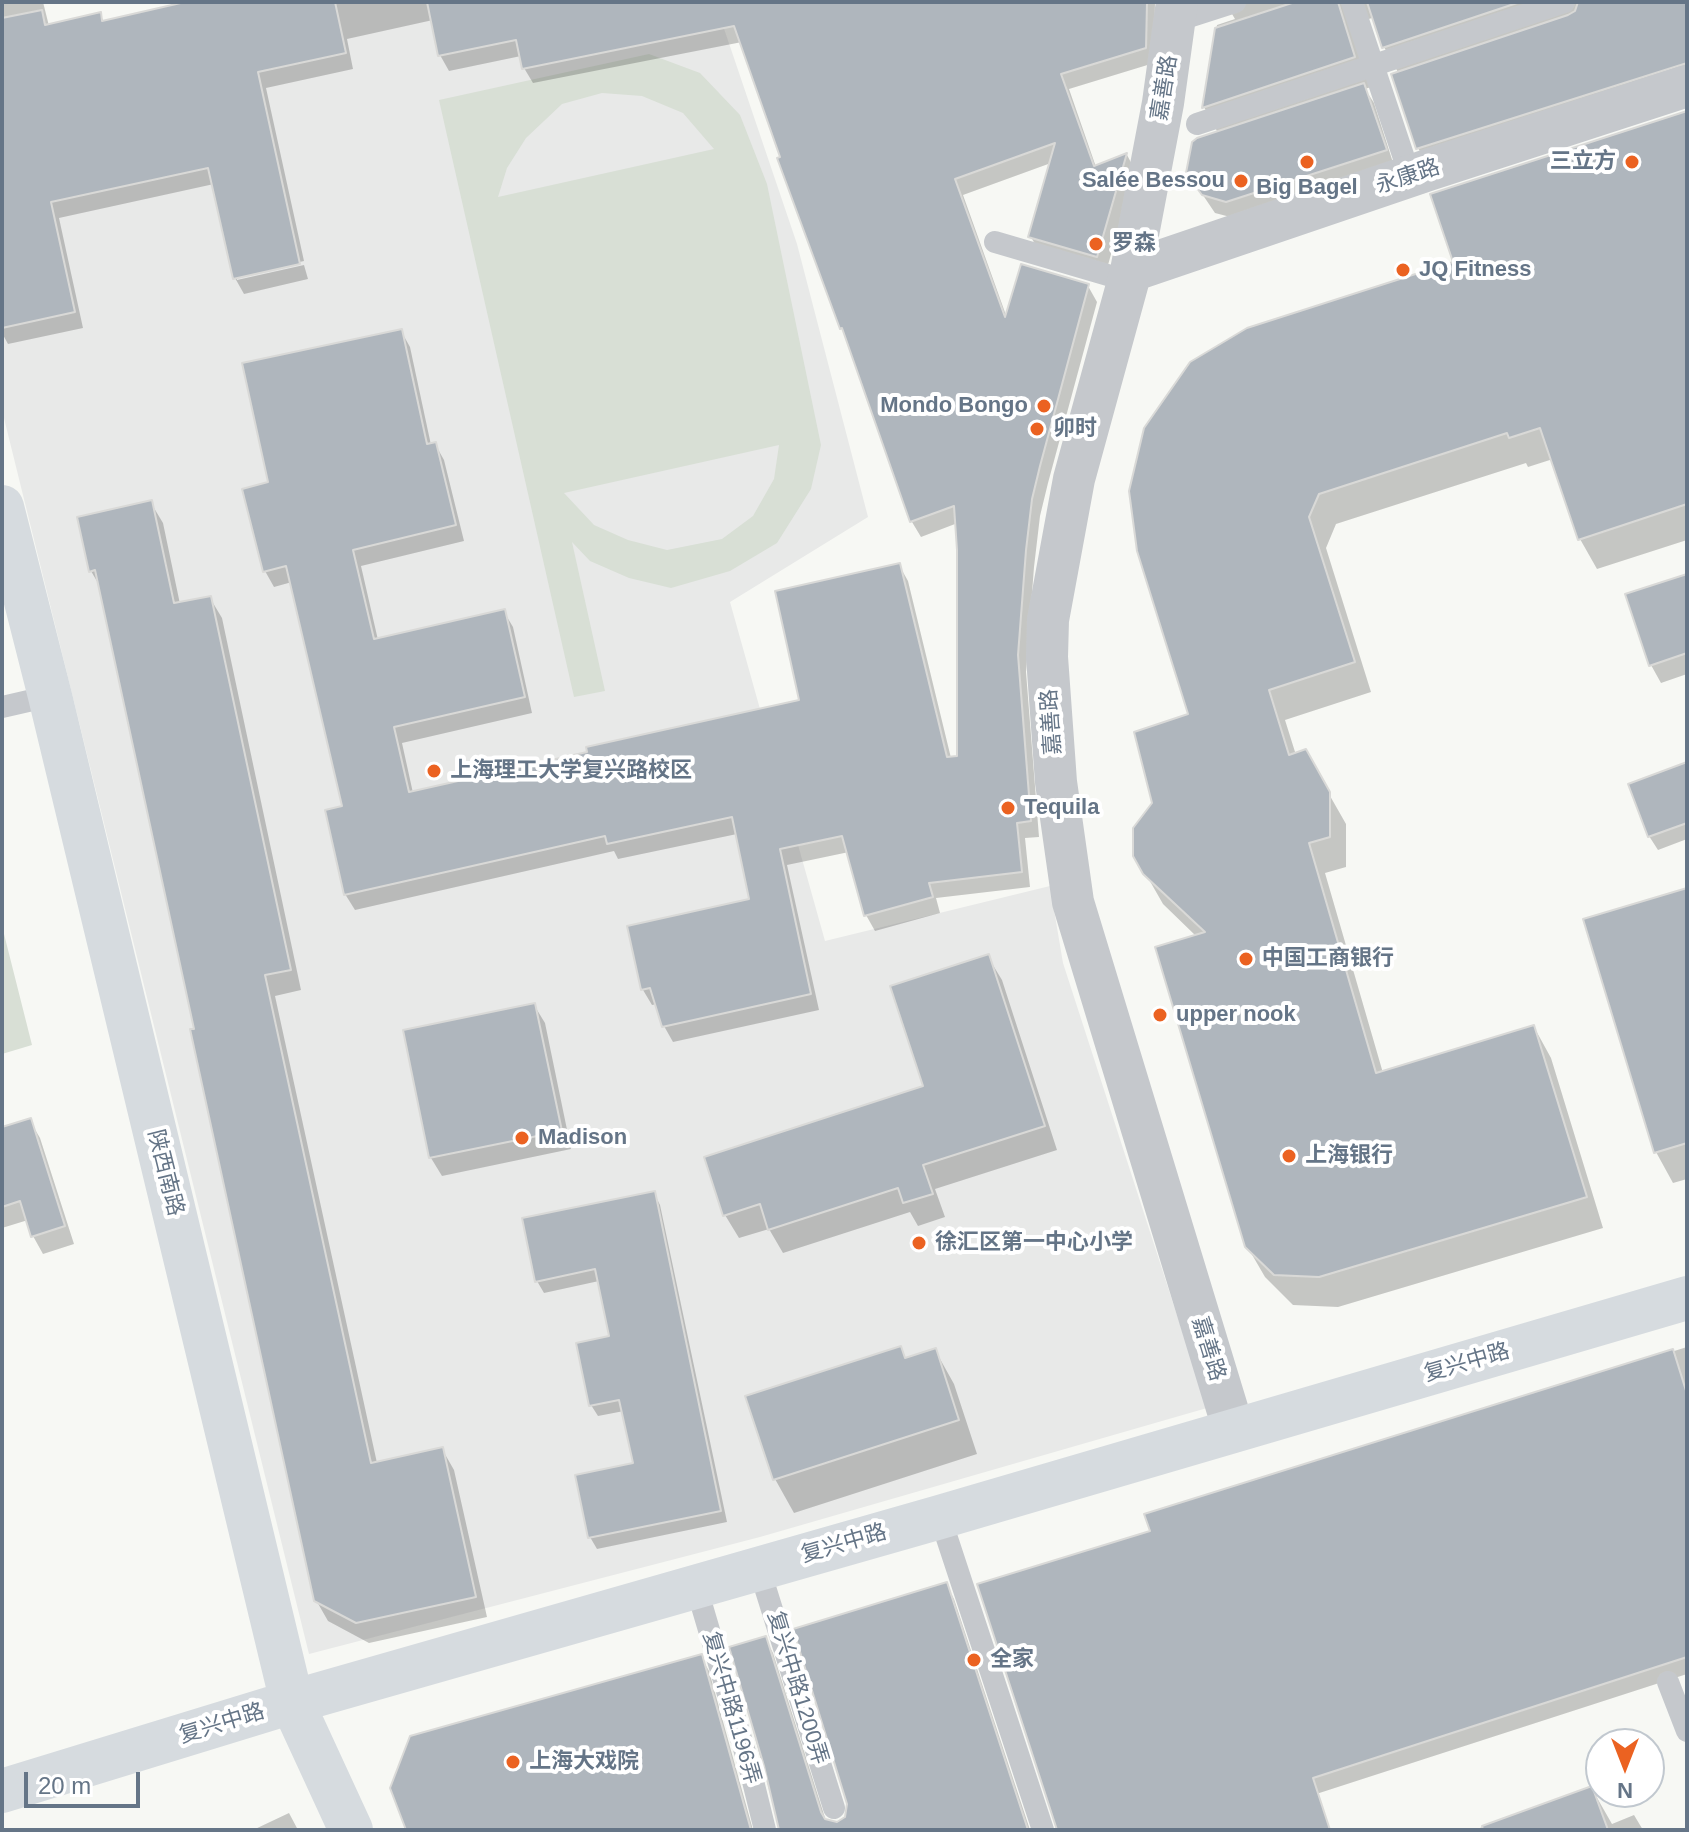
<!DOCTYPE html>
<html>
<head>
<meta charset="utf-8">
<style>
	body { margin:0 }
	#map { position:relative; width:1689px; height:1832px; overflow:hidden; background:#f7f8f4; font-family:Helvetica,sans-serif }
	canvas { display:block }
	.frame { position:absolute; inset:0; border:4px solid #657587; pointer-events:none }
	.north { position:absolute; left:1585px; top:1728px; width:80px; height:80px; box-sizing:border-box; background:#fff; border:2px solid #c1c8cf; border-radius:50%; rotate:180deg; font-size:22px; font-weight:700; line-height:32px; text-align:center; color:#657587 }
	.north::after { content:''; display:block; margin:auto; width:28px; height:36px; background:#eb6221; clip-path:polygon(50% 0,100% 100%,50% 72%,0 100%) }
	.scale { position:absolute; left:24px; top:1772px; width:116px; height:36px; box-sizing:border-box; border:4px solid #657587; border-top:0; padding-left:10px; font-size:24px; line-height:28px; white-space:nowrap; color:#657587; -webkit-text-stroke:6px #fff; paint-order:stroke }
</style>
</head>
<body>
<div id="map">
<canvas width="1689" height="1832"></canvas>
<div class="frame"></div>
<div class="north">N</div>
<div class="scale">20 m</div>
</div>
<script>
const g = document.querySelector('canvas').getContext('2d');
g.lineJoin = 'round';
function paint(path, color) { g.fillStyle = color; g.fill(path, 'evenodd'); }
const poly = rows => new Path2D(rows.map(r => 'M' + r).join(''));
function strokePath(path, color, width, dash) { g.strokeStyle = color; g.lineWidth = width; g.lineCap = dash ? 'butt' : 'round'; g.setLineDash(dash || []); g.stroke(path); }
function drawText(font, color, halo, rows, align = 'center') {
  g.font = font + ' Helvetica,"Noto Sans SC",sans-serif'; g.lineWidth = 8; g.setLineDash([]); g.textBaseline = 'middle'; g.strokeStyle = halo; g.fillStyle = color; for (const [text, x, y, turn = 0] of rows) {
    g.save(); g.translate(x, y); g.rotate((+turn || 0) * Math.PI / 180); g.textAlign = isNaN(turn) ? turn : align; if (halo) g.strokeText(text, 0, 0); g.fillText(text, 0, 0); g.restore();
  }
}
paint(poly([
	[242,2,715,2,797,244,868,517,730,602,825,941,1050,886,1063,963,1207,1408,760,1537,309,1654,2,410,2,134]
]), '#e8e9e8');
paint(poly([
	[649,54,700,73,740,115,767,184,821,445,811,489,777,543,730,571,671,588,629,578,590,561,572,542,605,691,574,697,439,100],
	[602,93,642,96,683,113,714,149,498,197,507,168,526,138,562,104],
	[779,445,774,479,753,516,722,539,667,550,628,540,594,525,564,493],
	[2,926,32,1045,2,1054]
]), '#d8dfd5');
paint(poly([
	[2,2,43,2,49,26,100,14,104,22,172,7,171,2,1155,2,1154,63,1069,89,1096,167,1127,155,1135,170,1106,272,1040,253,1031,237,1051,163,963,195,1007,318,1088,286,1097,302,1048,483,1040,516,1034,567,1026,672,1039,837,1025,838,1030,887,936,898,940,913,875,931,866,915,849,852,787,865,819,1010,673,1042,664,1026,657,1004,652,1005,643,990,752,901,737,834,618,859,614,851,355,910,345,894,345,808,292,582,274,587,265,571,271,484,401,331,410,347,431,445,435,444,444,460,464,541,361,566,378,640,504,612,513,627,532,713,402,743,413,793,802,702,899,565,908,581,951,758,959,757,959,550,955,524,921,537,912,522,742,42,533,83,524,68,521,56,449,71,440,55,433,20,347,39,353,69,266,88,304,261,237,276,237,280,304,265,308,279,244,294,235,278,214,184,59,218,83,328,8,344,2,333],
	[1225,2,1687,2,1687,96,1435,178,1418,148,1399,74,1384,47,1372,18,1359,22,1371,87,1365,89,1374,103,1395,169,1238,219,1215,213,1188,173,1218,133,1204,107,1217,25,1235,19],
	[1687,113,1687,540,1597,569,1580,539,1553,459,1528,467,1526,463,1336,524,1326,548,1371,692,1285,720,1296,755,1305,752,1346,824,1346,867,1325,873,1383,1073,1534,1027,1551,1058,1603,1228,1338,1307,1293,1305,1265,1277,1247,1246,1197,937,1163,904,1135,855,1191,716,1139,550,1455,263],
	[151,503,163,523,180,604,210,598,222,618,301,990,275,996,377,1463,442,1449,454,1470,487,1617,369,1643,328,1621,316,1600,102,590,91,571],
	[1687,576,1687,674,1661,683,1651,665],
	[1687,765,1687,839,1658,850,1649,836],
	[1687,890,1687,1179,1673,1183,1656,1152],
	[988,957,1002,980,1057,1150,935,1189,945,1217,918,1226,910,1212,783,1253,769,1229,739,1238,725,1215,925,1088],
	[534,1005,545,1023,571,1149,442,1176,431,1158,405,1032],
	[30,1121,40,1138,74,1244,43,1254,33,1236,28,1220,2,1228,2,1129],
	[654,1193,660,1205,727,1522,597,1549,590,1537,635,1465,624,1411,598,1416,591,1405,611,1337,599,1281,544,1293,537,1281],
	[1687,1347,1687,1674,1307,1797,1169,1830,1058,1830,1152,1532,1147,1516],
	[900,1348,906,1359,935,1350,954,1384,977,1454,794,1513,775,1479],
	[946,1584,954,1599,1030,1830,780,1830,731,1649,765,1638,773,1653,826,1821,838,1824,847,1818],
	[701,1657,709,1671,753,1830,409,1830],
	[1592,1789,1612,1824,1634,1815,1643,1830,1474,1830],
	[289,1813,298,1830,253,1830]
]), '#0003');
const building = poly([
	[185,2,335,2,346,53,258,72,300,264,233,279,208,168,51,202,75,312,2,328,2,18,42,10,45,25,101,12,102,21,185,2],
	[427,2,1147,2,1146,48,1061,74,1094,166,1127,153,1097,257,1028,237,1055,143,955,179,1005,317,1021,264,1089,284,1040,466,1032,499,1026,550,1018,655,1031,821,1017,823,1022,872,929,883,933,897,864,916,842,836,780,849,811,994,662,1027,650,988,641,990,627,926,749,899,732,817,607,844,605,836,344,895,325,810,342,806,286,566,263,572,242,489,268,482,242,363,402,329,427,444,436,442,456,525,353,550,374,639,505,609,525,697,394,727,409,792,587,752,586,747,799,700,775,591,900,563,947,757,957,756,957,550,954,506,910,522,842,328,840,329,777,158,780,157,734,26,522,69,516,40,438,56,427,2],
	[1295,2,1338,2,1355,57,1202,108,1215,28,1295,2],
	[1367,2,1520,2,1382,48,1367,2],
	[1578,2,1687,2,1687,63,1416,149,1391,74,1568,15,1575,11,1578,2],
	[1364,83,1387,150,1226,202,1202,195,1186,173,1192,142,1197,138,1364,83],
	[1687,111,1687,504,1578,540,1540,428,1509,438,1507,433,1319,494,1309,517,1355,662,1269,690,1289,755,1306,749,1330,792,1330,837,1309,843,1376,1073,1534,1025,1587,1197,1319,1277,1274,1275,1245,1247,1155,947,1205,932,1143,874,1133,856,1133,828,1152,803,1134,732,1188,714,1137,551,1129,491,1144,428,1190,362,1247,328,1453,262,1430,194,1687,111],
	[152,500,174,603,211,596,291,970,265,975,371,1463,443,1447,476,1597,356,1623,314,1601,190,1029,194,1029,95,570,89,572,77,517,152,500],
	[1687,574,1687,653,1649,666,1625,594,1687,574],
	[1687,762,1687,823,1648,837,1628,784,1687,762],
	[1687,888,1687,1143,1654,1153,1583,919,1687,888],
	[989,954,1045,1126,923,1165,933,1194,903,1203,898,1188,768,1230,760,1204,723,1216,704,1157,923,1086,890,986,989,954],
	[535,1003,562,1131,429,1158,403,1030,535,1003],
	[31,1118,65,1226,31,1237,20,1201,2,1207,2,1127,31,1118],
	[655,1191,721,1511,588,1538,575,1475,633,1463,619,1400,589,1406,576,1343,609,1336,595,1269,535,1282,522,1218,655,1191],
	[901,1346,905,1358,936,1348,959,1420,773,1480,745,1396,901,1346],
	[1673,1349,1687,1394,1687,1657,1313,1778,1330,1830,1057,1830,977,1584,1150,1531,1144,1514,1673,1349],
	[947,1582,1028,1830,779,1830,764,1766,729,1647,766,1636,821,1812,825,1819,837,1822,845,1817,847,1804,793,1629,947,1582],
	[702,1654,751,1830,406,1830,390,1788,410,1736,702,1654],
	[1592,1786,1608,1830,1483,1830,1482,1826,1592,1786]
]);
paint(building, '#afb6bd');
strokePath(building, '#d9d9d7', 2);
strokePath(poly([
	[1352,2,1410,176],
	[1176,21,1235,2],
	[1197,124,1564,2],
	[995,242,1128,281],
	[2,707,50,696],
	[940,1517,1043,1830],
	[759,1568,834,1808],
	[696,1586,750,1769,765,1830],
	[1668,1682,1687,1731]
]), '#c5c8cc', 22);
strokePath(poly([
	[1177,2,1163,103,1131,271,1074,479,1048,620,1047,657,1056,782,1073,902,1234,1431],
	[1131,271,1428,170,1687,86]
]), '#c5c8cc', 42);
strokePath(poly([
	[2,507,50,696,292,1702,351,1830],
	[2,1791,292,1702,940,1517,1687,1298]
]), '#d6dbdf', 44);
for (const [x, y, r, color] of [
	[1307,162,8,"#eb6221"],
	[1632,162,8,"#eb6221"],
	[1241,181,8,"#eb6221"],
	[1096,244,8,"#eb6221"],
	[1403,270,8,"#eb6221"],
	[1044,406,8,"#eb6221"],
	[1037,429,8,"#eb6221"],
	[434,771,8,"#eb6221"],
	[1008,808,8,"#eb6221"],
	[1246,959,8,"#eb6221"],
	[1160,1015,8,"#eb6221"],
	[522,1138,8,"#eb6221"],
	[1289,1156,8,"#eb6221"],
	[919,1243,8,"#eb6221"],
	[974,1660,8,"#eb6221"],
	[513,1762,8,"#eb6221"]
]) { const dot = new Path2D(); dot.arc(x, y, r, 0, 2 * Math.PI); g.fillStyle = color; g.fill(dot); strokePath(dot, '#fff', 3); }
drawText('22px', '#657587', '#fff', [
	["嘉善路",1165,88,-81],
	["永康路",1408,177,-18],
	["嘉善路",1052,722,-94],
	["陕西南路",165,1173,76],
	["嘉善路",1208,1349,73],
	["复兴中路",1467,1363,-16],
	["复兴中路",844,1544,-16],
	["复兴中路1200弄",797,1688,73],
	["复兴中路1196弄",731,1708,74],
	["复兴中路",222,1724,-17]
]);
drawText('bold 22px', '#657587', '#fff', [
	["三立方",1616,162,"right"],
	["Salée Bessou",1225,181,"right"],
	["Big Bagel",1307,188,"center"],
	["罗森",1112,244],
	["JQ Fitness",1419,270],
	["Mondo Bongo",1028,406,"right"],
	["卯时",1053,429],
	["上海理工大学复兴路校区",450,771],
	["Tequila",1024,808],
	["中国工商银行",1262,959],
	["upper nook",1176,1015],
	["Madison",538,1138],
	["上海银行",1305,1156],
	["徐汇区第一中心小学",935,1243],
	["全家",990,1660],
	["上海大戏院",529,1762]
], 'left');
</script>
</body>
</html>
